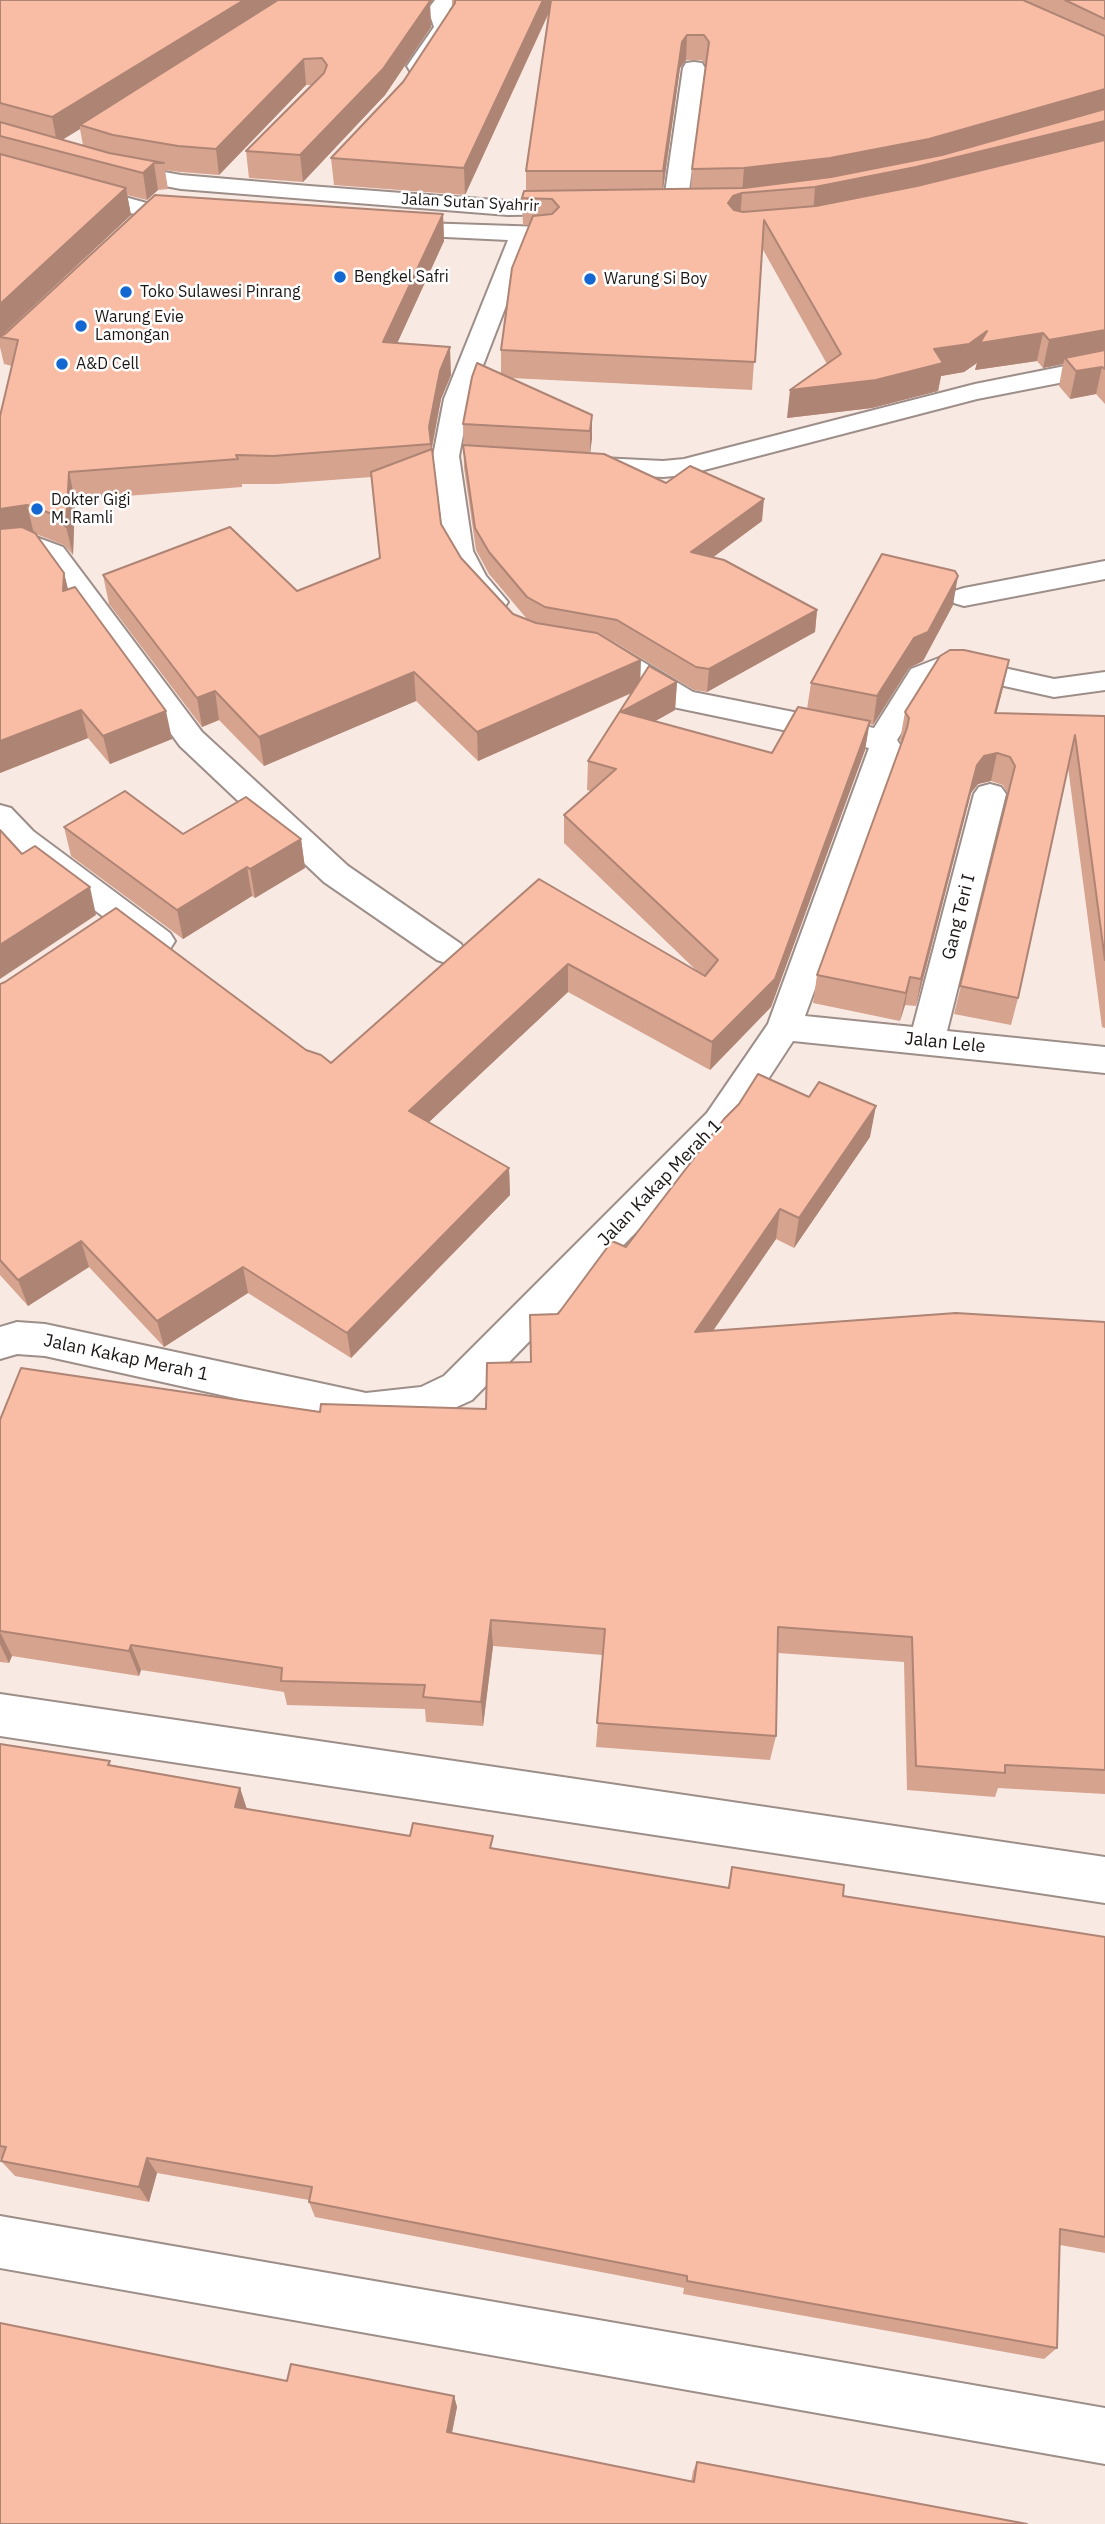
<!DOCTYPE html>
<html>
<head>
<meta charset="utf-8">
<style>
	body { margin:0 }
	canvas { display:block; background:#f9e9e3 }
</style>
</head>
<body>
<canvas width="1105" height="2524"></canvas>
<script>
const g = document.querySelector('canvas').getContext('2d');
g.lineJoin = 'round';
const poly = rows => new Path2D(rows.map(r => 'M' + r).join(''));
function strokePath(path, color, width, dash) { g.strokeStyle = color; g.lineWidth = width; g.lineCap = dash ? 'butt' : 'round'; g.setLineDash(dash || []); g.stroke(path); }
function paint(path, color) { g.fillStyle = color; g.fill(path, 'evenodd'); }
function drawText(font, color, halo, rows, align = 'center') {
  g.font = font + ' "IBM Plex Sans",sans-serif'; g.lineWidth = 5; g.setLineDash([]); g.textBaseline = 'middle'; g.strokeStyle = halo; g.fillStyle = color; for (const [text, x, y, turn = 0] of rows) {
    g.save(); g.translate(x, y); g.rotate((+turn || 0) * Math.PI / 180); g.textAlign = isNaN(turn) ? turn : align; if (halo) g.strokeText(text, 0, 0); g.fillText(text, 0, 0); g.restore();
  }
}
const minor = poly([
	[435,0,457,0,449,10,454,27,426,71,410,71,407,66,434,27,428,9,435,0],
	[694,62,702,63,705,68,687,207,683,212,675,214,667,212,663,207,683,68,686,63,694,62],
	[0,163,154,205,199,210,203,215,199,220,191,222,145,217,0,177,0,163],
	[114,163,181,175,309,186,508,201,574,200,582,202,586,207,582,212,574,214,508,215,181,189,106,175,103,170,106,165,114,163],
	[391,222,544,227,552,229,556,234,552,239,531,241,470,399,459,456,473,551,486,576,508,602,504,608,494,611,484,608,460,579,445,551,433,456,444,399,508,240,383,234,379,229,383,224,391,222],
	[1105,358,1105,374,977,399,685,475,663,477,580,473,570,471,567,465,570,459,580,457,663,461,684,459,975,384,1105,358],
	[33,536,63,547,202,732,348,866,461,944,466,952,461,960,449,964,437,960,324,882,180,746,43,559,29,553,0,556,0,540,33,536],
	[1105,561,1105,579,964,606,954,603,950,597,954,591,964,588,1105,561],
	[594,640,615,645,693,692,874,728,911,669,939,658,959,658,1054,679,1105,672,1105,690,1054,697,959,676,944,676,933,682,897,740,901,746,900,756,805,1016,913,1027,974,794,979,787,990,784,1001,787,1006,794,947,1031,1105,1047,1105,1073,793,1041,733,1133,472,1400,428,1420,396,1426,366,1427,45,1356,17,1354,0,1359,0,1327,17,1322,45,1324,366,1393,421,1387,444,1376,707,1113,768,1024,869,748,673,707,596,659,584,655,579,649,584,643,594,640],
	[0,805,11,808,33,831,170,933,175,941,170,949,158,953,146,949,11,847,0,836,0,805],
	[0,1694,1105,1857,1105,1903,0,1736,0,1694],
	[0,2216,1105,2408,1105,2464,0,2268,0,2216]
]);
strokePath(minor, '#9d8e89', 4);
paint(minor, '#fff');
paint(poly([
	[0,0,433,0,430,4,431,27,385,95,303,182,249,178,246,151,311,85,306,85,219,175,181,172,165,170,168,189,158,190,147,200,127,195,131,215,3,335,443,214,444,241,397,343,451,375,441,399,432,449,441,524,461,558,513,614,527,619,489,574,476,550,464,468,463,424,501,374,501,350,529,225,523,225,522,198,526,190,526,171,549,13,465,195,334,185,331,158,403,82,452,8,452,0,1105,0,1105,404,1096,394,1070,399,1059,386,1063,364,1043,368,1037,361,975,370,977,363,964,372,941,376,938,391,872,408,787,418,827,364,762,248,752,390,511,378,592,415,592,438,590,453,762,521,712,558,817,610,815,632,707,692,694,690,616,643,611,642,640,680,677,682,675,710,655,721,772,753,807,709,811,683,953,605,923,661,909,668,873,725,869,724,865,750,771,1007,710,1070,568,992,429,1122,509,1168,510,1195,351,1358,248,1293,164,1347,89,1267,28,1306,0,1275,0,984,306,1050,331,1063,539,879,699,973,564,843,564,815,591,791,587,790,588,761,632,693,478,761,416,701,264,766,219,720,202,727,109,604,103,575,297,591,380,558,372,477,277,484,242,484,242,487,75,500,73,555,64,545,36,534,64,573,68,590,172,739,110,764,88,738,0,773,0,416,12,366,4,364,0,347],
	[686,60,702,60,706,66,692,169,691,188,663,189,680,68],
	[80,129,83,145,62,140],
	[1009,660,996,713,1105,716,1105,1028,1102,1027,1068,767,1018,998,1011,1025,954,1014,1008,794,1003,785,991,781,978,784,971,793,916,1006,905,1005,900,1021,813,1003,817,975,902,743,900,740,905,712],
	[64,827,301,839,305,868,255,898,252,896,183,939,71,856],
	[870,1137,794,1248,776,1239,713,1331,1105,1322,1105,1794,998,1788,995,1797,907,1790,904,1662,778,1653,776,1736,770,1760,596,1747,603,1655,493,1646,483,1726,426,1722,425,1709,287,1705,284,1692,141,1670,139,1676,12,1656,9,1663,0,1662,0,1420,486,1409,531,1362,558,1314,626,1247],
	[0,1744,112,1765,240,1788,247,1809,410,1836,493,1848,728,1888,732,1867,843,1896,1105,1937,1105,2253,1060,2245,1057,2348,1044,2359,683,2294,684,2288,315,2217,309,2202,309,2200,157,2173,149,2202,15,2176,1,2161,2,2159,0,2159],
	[287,2381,454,2396,457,2407,452,2433,691,2482,693,2471,697,2462,1027,2524,0,2524]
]), '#d6a38f');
paint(poly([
	[244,0,288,0,80,125,80,129,57,143,52,117],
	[425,0,433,0,430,4,431,27,385,95,303,182,300,155],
	[543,0,554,0,554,1,465,195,464,168],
	[687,35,686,60,680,68,662,197,663,171,682,42],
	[304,59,306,85,219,175,216,149],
	[1105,89,1105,143,813,214,815,187,742,193,740,220,728,203,733,196,742,194,744,168],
	[154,163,158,190,147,200,143,173],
	[126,188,131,215,0,337,0,304],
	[443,214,444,241,385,370,383,342],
	[1105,330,1105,356,1065,358,1063,364,1043,368,1049,340],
	[987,331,1043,333,1037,361,975,370,977,363,964,372,941,376,938,391,872,408,787,418,790,390,934,349],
	[450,347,451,375,441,399,431,451,429,427,440,371],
	[1102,367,1096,394,1070,399,1076,371],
	[592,415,592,438,590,454,590,431],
	[69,472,75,500,73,555,66,527],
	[764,499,762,521,689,575,691,552],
	[27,505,34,534,0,538,0,509],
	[64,573,71,601,63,591],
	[958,576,953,605,923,661,909,668,873,725,877,696,914,638],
	[817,610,815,632,707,692,709,669],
	[641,660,640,689,478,761,477,732],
	[1009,660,1003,688,989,742,995,713],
	[414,672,416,701,264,766,259,737],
	[677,682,675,710,620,741,621,712],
	[215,691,219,720,202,727,197,698],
	[81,710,88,738,0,773,0,741],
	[166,711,172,739,110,764,103,736],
	[870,721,865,750,771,1007,710,1070,712,1042],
	[997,753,991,781,978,784,971,793,916,1006,921,979,977,765,984,756],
	[301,839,305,868,255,898,250,869],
	[247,867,252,896,183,939,177,910],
	[90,887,96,915,0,979,0,945],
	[568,964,568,992,412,1138,409,1111],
	[910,977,905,1005,900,1021,906,993],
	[876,1106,870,1137,794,1248,799,1218],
	[509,1168,510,1195,351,1358,347,1333],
	[780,1209,776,1239,692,1361,695,1332],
	[81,1241,89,1267,28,1306,18,1280],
	[243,1267,248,1293,164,1347,157,1321],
	[491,1620,493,1646,483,1726,481,1702],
	[0,1632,12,1656,9,1663,0,1644],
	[131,1645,141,1670,139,1676,129,1651],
	[240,1788,247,1810,235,1807],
	[147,2158,157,2173,149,2202,139,2187],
	[454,2396,457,2407,450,2442,447,2432]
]), '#ae8474');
const building = poly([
	[0,0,244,0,52,117,0,103,0,0],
	[278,0,430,0,430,1,383,69,300,155,246,151,324,73,327,65,322,58,304,59,216,149,178,146,113,135,80,125,278,0],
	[455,0,543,0,464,168,331,158,403,82,455,3,455,0],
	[551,0,1023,0,1105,36,1105,89,929,139,830,158,744,168,692,169,709,42,704,35,687,35,682,42,663,171,526,171,551,0],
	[1065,0,1105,0,1105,19,1065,0],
	[1105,109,1105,121,916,167,815,187,742,193,733,196,728,203,734,210,743,212,816,206,917,186,1105,140,1105,330,1049,340,1043,333,980,343,987,331,969,344,934,349,943,363,876,380,790,390,841,354,764,220,755,362,501,350,512,268,533,216,552,214,559,207,552,199,522,198,524,191,744,188,831,177,942,155,1105,109],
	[0,122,109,153,164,163,154,163,143,173,0,136,0,122],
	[0,154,126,188,0,304,0,154],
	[155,195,443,214,383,342,450,347,440,371,429,427,431,444,273,456,236,455,238,459,69,472,66,527,58,516,27,505,0,509,0,416,18,340,0,337,0,336,5,334,155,195],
	[1105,350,1105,369,1102,367,1076,371,1065,358,1105,350],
	[477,363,592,415,590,431,463,424,472,377,477,363],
	[463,445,604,454,666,483,690,466,764,499,691,552,724,560,817,610,709,669,696,667,617,620,545,607,527,597,489,552,475,528,463,445],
	[432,449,441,524,461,558,513,614,536,623,597,633,641,660,477,732,414,672,259,737,215,691,197,698,103,575,230,527,297,591,380,558,371,472,432,449],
	[22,527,35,533,64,573,63,591,75,587,166,711,103,736,81,710,0,741,0,529,22,527],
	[882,554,955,571,958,576,928,632,914,638,877,696,811,683,882,554],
	[950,650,964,650,1009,660,995,713,1105,716,1105,960,1075,735,1018,998,960,986,1015,766,1010,757,997,753,984,756,977,765,921,979,910,977,906,993,817,975,907,728,909,718,905,712,940,656,950,650],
	[649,666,677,682,621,712,772,753,798,707,870,721,775,979,712,1042,568,964,409,1111,509,1168,347,1333,243,1267,157,1321,81,1241,18,1280,0,1260,0,984,5,982,116,908,306,1050,321,1055,331,1063,539,879,705,976,718,960,564,815,616,769,588,761,649,666],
	[125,791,183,834,246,797,301,839,250,869,247,867,177,910,64,827,125,791],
	[0,830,22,854,35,846,90,887,0,945,0,830],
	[758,1074,809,1097,819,1082,876,1106,799,1218,780,1209,695,1332,956,1313,1105,1322,1105,1770,1005,1765,1005,1773,916,1766,912,1637,778,1627,776,1736,597,1723,605,1629,491,1620,481,1702,423,1697,425,1685,281,1681,282,1668,131,1645,129,1651,0,1631,0,1420,21,1368,320,1412,321,1404,486,1409,487,1363,531,1362,530,1315,558,1314,612,1241,626,1247,724,1119,739,1104,758,1074],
	[0,1744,110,1761,108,1765,240,1788,235,1807,410,1836,413,1823,493,1836,490,1848,729,1888,732,1867,844,1885,843,1896,1105,1937,1105,2237,1060,2229,1057,2348,687,2281,687,2276,309,2202,312,2187,147,2158,139,2187,1,2161,6,2147,0,2146,0,1744],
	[0,2323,287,2381,291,2364,454,2396,447,2432,694,2482,697,2462,1027,2524,0,2524,0,2323]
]);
paint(building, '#f9bda6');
strokePath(building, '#ae8474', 2);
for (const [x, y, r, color] of [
	[340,277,7,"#1467d1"],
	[590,279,7,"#1467d1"],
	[126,292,7,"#1467d1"],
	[81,326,7,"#1467d1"],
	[62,364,7,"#1467d1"],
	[37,509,7,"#1467d1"]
]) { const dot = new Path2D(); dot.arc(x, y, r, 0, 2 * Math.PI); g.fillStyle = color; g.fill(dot); strokePath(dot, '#fff', 2.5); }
drawText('16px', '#1c1614', '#fff', [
	["Jalan Sutan Syahrir",470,203,3]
]);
drawText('16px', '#1c1614', '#fff', [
	["Bengkel Safri",354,277],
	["Warung Si Boy",604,279],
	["Toko Sulawesi Pinrang",140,292],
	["Warung Evie",95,317],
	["Lamongan",95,335],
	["A&D Cell",76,364],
	["Dokter Gigi",51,500],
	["M. Ramli",51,518]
], 'left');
drawText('18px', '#1c1614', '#fff', [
	["Gang Teri I",959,917,-76],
	["Jalan Lele",945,1043,6],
	["Jalan Kakap Merah 1",660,1183,-46],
	["Jalan Kakap Merah 1",126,1358,12]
]);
</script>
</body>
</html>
